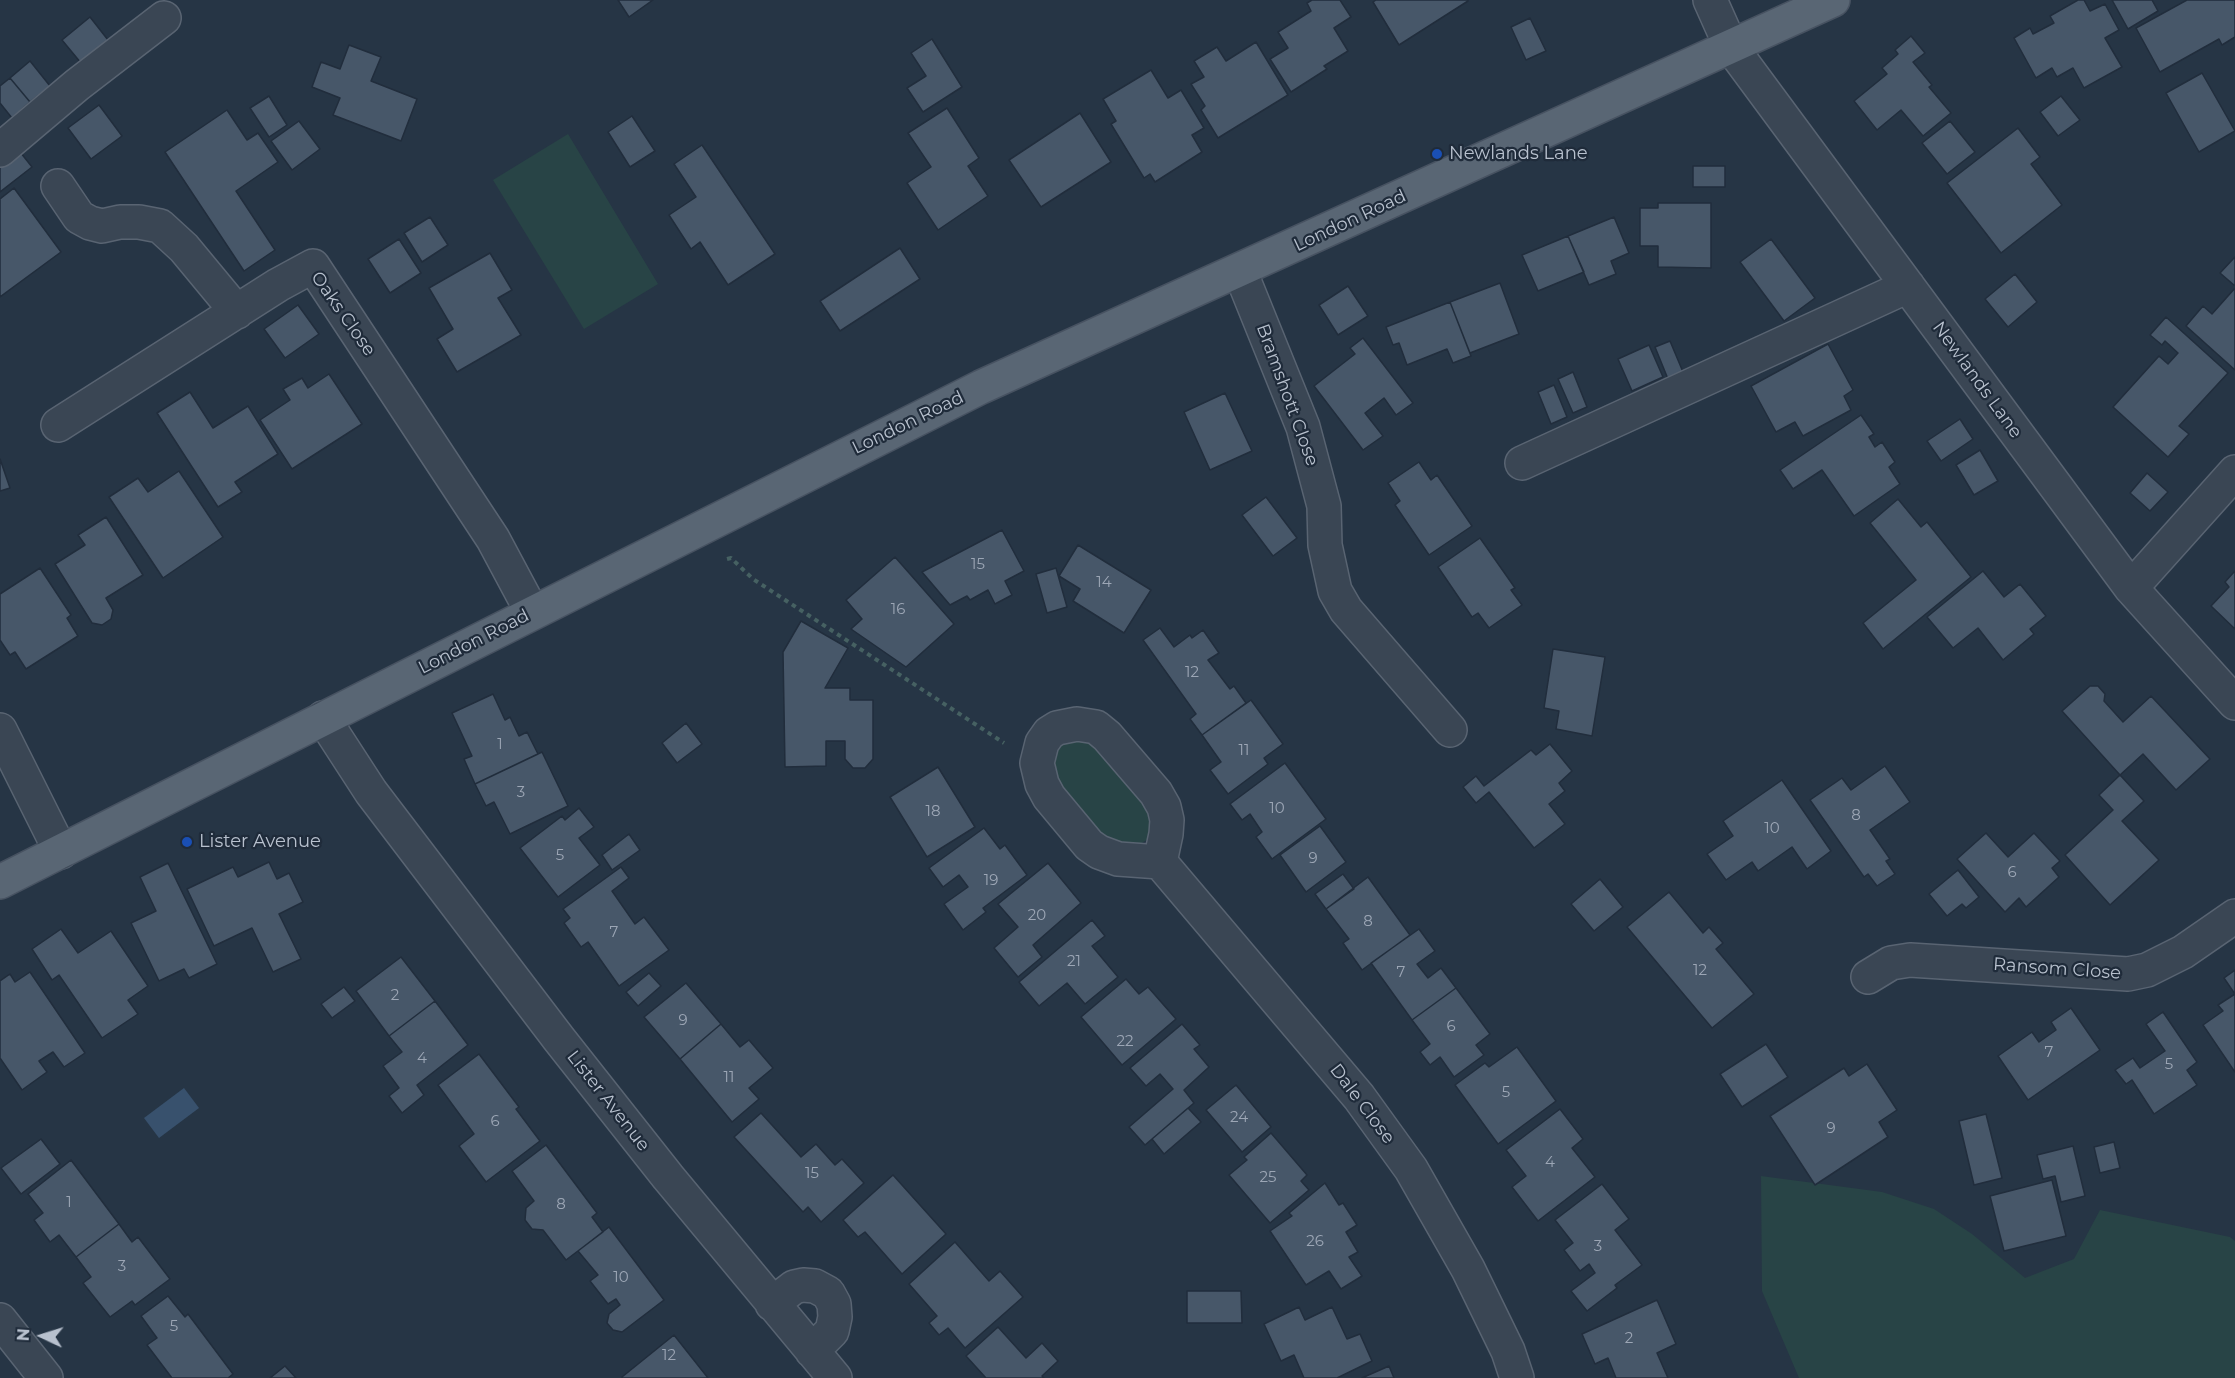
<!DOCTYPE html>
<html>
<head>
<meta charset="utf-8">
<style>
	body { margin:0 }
	#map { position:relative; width:2235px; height:1378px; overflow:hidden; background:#263545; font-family:Montserrat,sans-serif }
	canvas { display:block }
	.north { position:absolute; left:12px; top:1306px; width:60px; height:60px; -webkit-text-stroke:4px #1f2b3a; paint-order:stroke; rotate:274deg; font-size:16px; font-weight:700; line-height:24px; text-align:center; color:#b8c1ce }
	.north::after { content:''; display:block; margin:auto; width:21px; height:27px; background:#b8c1ce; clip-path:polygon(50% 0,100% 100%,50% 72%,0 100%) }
</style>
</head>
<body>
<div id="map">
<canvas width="2235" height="1378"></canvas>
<div class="north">N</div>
</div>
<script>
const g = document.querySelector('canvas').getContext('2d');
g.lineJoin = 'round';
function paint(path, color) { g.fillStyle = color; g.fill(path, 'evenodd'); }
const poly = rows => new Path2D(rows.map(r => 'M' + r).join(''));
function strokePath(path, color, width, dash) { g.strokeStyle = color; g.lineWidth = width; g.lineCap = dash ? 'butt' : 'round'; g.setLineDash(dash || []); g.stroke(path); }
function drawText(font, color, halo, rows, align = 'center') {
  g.font = font + ' Montserrat,sans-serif'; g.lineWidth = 4.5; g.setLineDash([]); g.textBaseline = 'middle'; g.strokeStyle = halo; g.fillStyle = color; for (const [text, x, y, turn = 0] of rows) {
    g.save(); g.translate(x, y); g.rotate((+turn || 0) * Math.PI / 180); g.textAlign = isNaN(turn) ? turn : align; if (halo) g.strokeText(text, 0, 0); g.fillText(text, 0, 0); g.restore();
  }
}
paint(poly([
	[568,134,658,284,584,329,493,180],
	[1086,738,1152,808,1152,830,1148,839,1139,845,1104,843,1057,782,1051,763,1054,753,1065,740],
	[1761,1176,1882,1192,1934,1209,1972,1234,2025,1278,2074,1259,2100,1210,2230,1237,2235,1241,2235,1378,1799,1378,1762,1291]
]), '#284446');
paint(poly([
	[184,1088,199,1108,159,1138,144,1118]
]), '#38516d');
const building = poly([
	[618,0,653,0,629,17,618,0],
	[1312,0,1340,0,1351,17,1334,28,1348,51,1324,66,1327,69,1291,92,1270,59,1288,48,1278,32,1311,11,1307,3,1312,0],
	[1376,0,1468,0,1468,1,1399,45,1373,2,1376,0],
	[2078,0,2084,0,2090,11,2105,4,2119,30,2105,38,2122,67,2084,88,2073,68,2057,77,2052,68,2036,78,2014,38,2030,28,2033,34,2054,23,2050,16,2078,0],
	[2112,0,2152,0,2158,11,2128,29,2112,0],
	[2187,0,2235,0,2235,37,2222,45,2219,39,2160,72,2136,28,2187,0],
	[90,17,108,40,81,63,62,40,90,17],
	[1530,18,1546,51,1526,60,1511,27,1530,18],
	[1911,36,1925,53,1913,62,1932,85,1929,87,1951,113,1923,136,1901,110,1877,130,1854,101,1887,74,1882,68,1898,54,1895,50,1911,36],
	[932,39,962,87,923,112,907,88,926,76,911,53,932,39],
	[1256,42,1288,95,1218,138,1201,110,1205,106,1191,84,1204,77,1194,61,1217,47,1226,61,1256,42],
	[349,45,381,57,371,81,417,99,401,141,333,115,340,98,312,87,321,62,340,69,349,45],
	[30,61,50,86,30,102,10,78,30,61],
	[1151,70,1168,98,1181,90,1204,128,1192,135,1202,152,1155,182,1150,174,1144,178,1111,124,1116,121,1103,99,1151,70],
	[2202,73,2235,131,2199,152,2166,93,2202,73],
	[10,78,30,102,12,118,0,103,0,86,10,78],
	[269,96,287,125,269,137,250,108,269,96],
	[2061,96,2080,120,2058,136,2040,112,2061,96],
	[99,105,122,136,91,159,68,128,99,105],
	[947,108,979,158,968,166,988,196,938,230,907,183,931,167,908,133,947,108],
	[227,110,247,140,258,133,278,162,236,191,275,250,244,271,165,152,227,110],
	[1080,113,1111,162,1041,207,1009,160,1080,113],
	[632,116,655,151,630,167,608,132,632,116],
	[299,121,320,149,292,170,271,141,299,121],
	[1950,121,1975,152,1947,174,1922,143,1950,121],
	[2018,128,2040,157,2031,164,2062,205,2001,253,1947,183,2018,128],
	[13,143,32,167,0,192,0,154,13,143],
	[702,145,775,254,728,285,700,242,691,249,669,215,696,197,674,164,702,145],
	[1693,166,1725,166,1725,187,1693,187,1693,166],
	[14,188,61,252,0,297,0,199,14,188],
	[1658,203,1711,203,1711,268,1658,267,1658,246,1640,246,1640,208,1658,208,1658,203],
	[430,217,448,245,422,262,404,233,430,217],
	[1614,217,1629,253,1611,261,1616,274,1589,285,1568,236,1614,217],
	[1568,236,1584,272,1538,291,1522,255,1568,236],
	[399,239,421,273,390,293,368,259,399,239],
	[1771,239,1815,298,1784,321,1740,262,1771,239],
	[900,248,920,279,840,331,820,301,900,248],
	[490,253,512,290,498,298,521,335,457,372,437,339,453,329,429,288,490,253],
	[2235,257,2235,286,2220,273,2235,257],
	[2015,274,2037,302,2008,327,1985,299,2015,274],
	[1500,283,1519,334,1470,353,1450,302,1500,283],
	[1348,286,1368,316,1338,335,1319,305,1348,286],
	[2235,288,2235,370,2186,326,2203,306,2212,314,2235,288],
	[1450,302,1471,356,1453,363,1447,349,1407,365,1399,343,1393,345,1386,327,1450,302],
	[298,305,319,334,285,358,264,329,298,305],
	[2166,317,2228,373,2179,426,2189,434,2168,457,2113,407,2159,356,2168,364,2178,353,2165,341,2162,345,2150,335,2166,317],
	[1363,338,1413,403,1396,415,1384,398,1365,413,1383,436,1363,450,1314,386,1355,354,1350,348,1363,338],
	[1670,341,1683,372,1668,379,1655,347,1670,341],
	[1828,344,1853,390,1844,396,1851,410,1803,436,1795,422,1776,432,1751,386,1828,344],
	[1649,345,1663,377,1632,391,1618,359,1649,345],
	[1573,372,1587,407,1573,413,1558,379,1573,372],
	[329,374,362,424,292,469,260,420,290,400,283,389,302,378,308,388,329,374],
	[1554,385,1567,417,1551,424,1538,392,1554,385],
	[190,392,213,428,248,406,278,454,235,482,242,492,218,507,157,413,190,392],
	[1225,393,1252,451,1210,470,1184,412,1225,393],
	[1861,415,1874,434,1869,437,1875,447,1882,442,1895,462,1889,467,1900,484,1854,516,1822,470,1793,489,1780,470,1861,415],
	[1960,419,1973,439,1941,461,1927,441,1960,419],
	[1980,450,1998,481,1974,495,1956,465,1980,450],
	[0,459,10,488,0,491,0,459],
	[1419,462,1431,480,1437,475,1472,526,1429,555,1395,505,1400,501,1388,483,1419,462],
	[179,471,223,537,163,578,109,497,138,478,148,492,179,471],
	[2147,473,2168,492,2150,511,2130,493,2147,473],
	[1266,497,1297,538,1273,556,1242,515,1266,497],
	[1898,499,1921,527,1927,522,1971,577,1883,649,1863,623,1916,580,1870,523,1898,499],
	[106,517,143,575,106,598,113,610,111,619,102,625,92,623,55,564,85,545,78,535,106,517],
	[1002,530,1024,571,1005,581,1012,595,995,604,988,590,970,600,967,596,950,605,922,572,1002,530],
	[1480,538,1515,588,1511,590,1522,605,1489,628,1478,613,1472,617,1438,567,1480,538],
	[1078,545,1151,590,1124,633,1073,601,1080,589,1059,576,1078,545],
	[895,557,954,624,906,667,851,629,862,619,846,600,895,557],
	[40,568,71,615,67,618,78,636,26,669,15,652,10,655,0,640,0,594,40,568],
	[1056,568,1067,607,1047,613,1036,574,1056,568],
	[1983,571,2004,597,2020,584,2046,616,2030,629,2034,634,2003,660,1978,628,1953,648,1927,617,1983,571],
	[2235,571,2235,629,2211,606,2229,587,2225,582,2235,571],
	[801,621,848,648,825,688,850,688,850,700,873,700,873,759,865,768,853,768,845,759,845,741,826,741,826,766,785,767,783,652,801,621],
	[1160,628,1174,647,1190,635,1192,638,1203,630,1219,653,1208,660,1230,689,1234,686,1246,703,1202,735,1190,719,1196,714,1143,640,1160,628],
	[1553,649,1605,657,1592,736,1556,729,1559,711,1544,708,1553,649],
	[2090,686,2098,686,2105,694,2104,701,2123,722,2151,696,2210,759,2176,790,2143,754,2120,775,2062,711,2090,686],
	[493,694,505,720,510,717,519,736,527,732,538,754,475,784,464,759,472,756,452,713,493,694],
	[1251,700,1283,744,1264,758,1268,764,1228,794,1210,770,1221,762,1202,735,1251,700],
	[686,723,702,744,677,763,662,743,686,723],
	[1550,744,1572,771,1559,783,1565,791,1549,804,1565,824,1534,848,1489,792,1476,803,1463,787,1476,776,1484,786,1531,750,1536,755,1550,744],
	[542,752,568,806,510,834,494,802,486,806,475,784,542,752],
	[1285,763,1326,819,1272,859,1256,837,1262,832,1250,814,1242,820,1230,804,1285,763],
	[1885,766,1910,802,1870,830,1890,859,1886,861,1895,874,1877,886,1868,874,1864,877,1810,800,1842,778,1851,790,1885,766],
	[938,767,975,827,927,857,890,797,938,767],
	[2120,775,2144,801,2122,821,2159,860,2110,905,2065,855,2113,810,2099,795,2120,775],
	[1782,780,1831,851,1807,869,1792,847,1758,871,1752,862,1726,880,1707,854,1733,836,1723,821,1782,780],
	[579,808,594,827,579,838,600,865,558,897,520,848,562,816,565,820,579,808],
	[1320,826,1346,862,1306,892,1280,855,1320,826],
	[984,828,1000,849,1005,845,1027,875,983,908,986,912,963,930,944,904,968,887,959,875,943,887,929,868,984,828],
	[1986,833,2008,857,2034,833,2060,861,2052,868,2059,877,2026,907,2019,898,2005,912,1957,859,1986,833],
	[629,834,640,850,612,870,602,855,629,834],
	[269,862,277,879,289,873,303,902,279,914,301,959,273,972,252,928,214,946,187,889,233,867,238,877,269,862],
	[168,863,217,964,189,978,184,969,159,981,131,923,156,911,140,877,168,863],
	[1048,863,1081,903,1033,945,1042,957,1018,977,994,948,1018,927,998,904,1048,863],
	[621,867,629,878,612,891,635,924,644,917,669,950,619,986,588,942,581,947,564,923,570,918,563,909,621,867],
	[1958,870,1979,897,1966,908,1962,904,1947,916,1929,894,1958,870],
	[1343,874,1354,889,1326,909,1315,894,1343,874],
	[1368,877,1410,935,1362,970,1343,943,1349,939,1326,909,1368,877],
	[1600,879,1623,907,1594,931,1571,904,1600,879],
	[1669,892,1703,933,1709,927,1723,943,1716,949,1754,994,1712,1028,1627,927,1669,892],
	[1092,920,1105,936,1092,946,1118,977,1085,1004,1067,983,1039,1006,1019,982,1092,920],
	[61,929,78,953,111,931,148,986,128,1000,138,1014,102,1038,59,975,52,980,32,949,61,929],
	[1419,929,1435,951,1417,964,1428,978,1441,968,1456,988,1412,1020,1371,963,1419,929],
	[401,957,435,1001,389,1036,356,991,401,957],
	[2235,970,2235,1072,2203,1025,2223,1011,2218,1005,2235,994,2224,978,2235,970],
	[30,972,85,1053,64,1067,53,1052,39,1061,47,1072,22,1090,0,1058,0,981,10,974,15,982,30,972],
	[649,973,661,986,638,1006,626,992,649,973],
	[1126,979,1139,994,1148,987,1176,1019,1122,1065,1081,1017,1126,979],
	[686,983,721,1024,680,1059,644,1017,686,983],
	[344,987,355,1001,332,1018,321,1004,344,987],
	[1456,988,1490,1034,1476,1045,1484,1055,1454,1077,1440,1057,1430,1065,1420,1052,1430,1044,1412,1020,1456,988],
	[435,1001,468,1045,417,1085,424,1095,402,1113,389,1096,399,1088,383,1066,402,1052,389,1036,435,1001],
	[2071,1008,2100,1050,2028,1100,1998,1056,2032,1032,2039,1042,2056,1030,2051,1022,2071,1008],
	[2163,1012,2197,1062,2187,1070,2197,1085,2154,1114,2132,1080,2126,1084,2115,1070,2133,1058,2140,1068,2165,1051,2146,1024,2163,1012],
	[721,1024,740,1047,749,1040,773,1068,749,1088,759,1099,732,1122,680,1059,721,1024],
	[1182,1024,1200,1045,1194,1049,1209,1067,1184,1090,1194,1103,1145,1145,1129,1127,1173,1089,1160,1074,1146,1086,1130,1068,1182,1024],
	[1766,1044,1788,1077,1742,1107,1720,1074,1766,1044],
	[1517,1047,1556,1101,1498,1144,1455,1085,1485,1063,1489,1067,1517,1047],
	[479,1054,519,1107,516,1109,540,1141,486,1182,459,1146,474,1134,438,1085,479,1054],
	[1867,1064,1897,1110,1879,1122,1888,1137,1815,1185,1770,1116,1844,1068,1849,1076,1867,1064],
	[1236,1085,1271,1127,1242,1152,1206,1110,1236,1085],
	[1188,1108,1201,1122,1164,1154,1152,1139,1188,1108],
	[1560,1109,1583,1139,1572,1148,1595,1177,1538,1221,1512,1187,1526,1176,1506,1150,1560,1109],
	[761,1113,801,1157,816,1144,835,1165,842,1159,864,1183,821,1222,808,1207,803,1212,734,1137,761,1113],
	[1986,1114,2002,1178,1974,1185,1959,1121,1986,1114],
	[1271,1133,1307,1175,1301,1181,1309,1190,1270,1223,1229,1175,1247,1160,1244,1157,1271,1133],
	[41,1139,60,1164,21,1194,1,1168,41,1139],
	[2114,1142,2120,1168,2100,1173,2094,1147,2114,1142],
	[546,1145,597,1213,592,1217,603,1232,566,1260,543,1230,532,1229,525,1220,526,1208,534,1201,512,1171,546,1145],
	[2073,1146,2085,1196,2061,1202,2055,1176,2043,1179,2037,1155,2073,1146],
	[71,1160,119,1224,76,1257,59,1235,50,1242,34,1220,43,1213,28,1194,71,1160],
	[893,1175,946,1234,902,1274,865,1232,858,1237,843,1220,893,1175],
	[2052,1180,2066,1236,2004,1251,1990,1196,2052,1180],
	[1325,1183,1339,1205,1343,1203,1357,1225,1346,1232,1358,1252,1349,1257,1362,1276,1341,1289,1329,1271,1306,1285,1270,1231,1292,1216,1289,1213,1325,1183],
	[1602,1184,1629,1219,1615,1230,1642,1265,1615,1285,1617,1288,1587,1311,1571,1291,1595,1273,1589,1264,1580,1271,1564,1250,1573,1243,1555,1220,1602,1184],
	[119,1224,132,1242,138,1237,170,1279,135,1305,132,1301,110,1317,83,1283,91,1277,76,1257,119,1224],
	[609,1227,664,1300,622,1332,613,1330,607,1323,609,1314,620,1305,616,1299,608,1304,590,1281,598,1275,578,1251,609,1227],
	[955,1242,989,1281,1000,1271,1023,1297,965,1348,948,1328,939,1335,929,1323,937,1316,909,1284,955,1242],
	[1187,1291,1241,1291,1242,1323,1187,1323,1187,1291],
	[168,1296,185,1317,188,1314,233,1374,228,1378,172,1378,147,1345,157,1338,141,1316,168,1296],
	[1657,1300,1676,1344,1657,1353,1668,1378,1616,1378,1608,1358,1595,1364,1582,1334,1657,1300],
	[1299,1307,1305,1320,1332,1307,1347,1339,1360,1334,1372,1361,1337,1378,1304,1378,1294,1355,1281,1361,1264,1324,1299,1307],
	[998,1327,1026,1358,1042,1343,1058,1361,1042,1376,1044,1378,986,1378,966,1356,998,1327],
	[674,1335,708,1378,622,1378,622,1377,674,1335],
	[285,1366,296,1378,270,1378,285,1366],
	[1389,1366,1394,1378,1362,1378,1389,1366]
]);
paint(building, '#475769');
strokePath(building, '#212d3c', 1.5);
const minor = poly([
	[1710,0,1731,47,2131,588,2235,703],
	[0,150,77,85,164,18],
	[58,186,79,217,90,223,102,226,120,222,139,222,160,226,184,248,237,312],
	[1240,271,1303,427,1324,506,1325,545,1335,591,1346,610,1450,730],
	[58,425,278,285,313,266,493,539,532,612],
	[1522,463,1908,286],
	[2131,588,2235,472],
	[323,718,371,792,559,1039,668,1177,835,1378],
	[0,730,61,852],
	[1160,862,1166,834,1167,820,1164,807,1156,793,1107,736,1096,727,1077,724,1057,728,1049,733,1042,743,1037,763,1042,784,1049,797,1089,845,1099,852,1118,859,1160,862,1359,1097,1411,1169,1468,1269,1508,1351,1517,1378],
	[1868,977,1891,963,1910,960,2128,974,2147,970,2183,952,2235,916],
	[772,1304,794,1287,803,1285,815,1286,828,1293,834,1304,835,1317,832,1331,812,1351],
	[0,1320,46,1378]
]);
const major = poly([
	[0,882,981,387,1833,0]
]);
strokePath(minor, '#596472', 36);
strokePath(major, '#475261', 36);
strokePath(poly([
	[727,559,731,558,753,579,1004,743]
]), '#466162', 4, [4.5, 4.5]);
strokePath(minor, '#3a4654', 33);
strokePath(major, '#596674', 33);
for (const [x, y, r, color] of [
	[1437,154,6,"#1a4fb4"],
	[187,842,6,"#1a4fb4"]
]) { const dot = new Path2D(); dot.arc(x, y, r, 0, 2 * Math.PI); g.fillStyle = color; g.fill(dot); strokePath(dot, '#1f2b3a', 2); }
drawText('15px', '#9ca6b5', null, [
	["15",978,565],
	["14",1104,583],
	["16",898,610],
	["12",1192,673],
	["1",500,745],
	["11",1244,751],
	["3",521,793],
	["10",1277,809],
	["18",933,812],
	["8",1856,816],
	["10",1772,829],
	["5",560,856],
	["9",1313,859],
	["6",2012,873],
	["19",991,881],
	["20",1037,916],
	["8",1368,922],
	["7",614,933],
	["21",1074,962],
	["12",1700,971],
	["7",1401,973],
	["2",395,996],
	["9",683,1021],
	["6",1451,1027],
	["22",1125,1042],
	["7",2049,1053],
	["4",422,1059],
	["5",2169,1065],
	["11",729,1078],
	["5",1506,1093],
	["24",1239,1118],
	["6",495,1122],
	["9",1831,1129],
	["4",1550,1163],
	["15",812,1174],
	["25",1268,1178],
	["1",69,1203],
	["8",561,1205],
	["26",1315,1242],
	["3",1598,1247],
	["3",122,1267],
	["10",621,1278],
	["5",174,1327],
	["2",1629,1339],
	["12",669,1356]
]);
drawText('18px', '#b8c1ce', '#1f2b3a', [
	["Newlands Lane",1449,154],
	["Lister Avenue",199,842]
], 'left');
drawText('18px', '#b8c1ce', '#1f2b3a', [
	["London Road",1350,221,-25],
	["Oaks Close",343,314,55],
	["Newlands Lane",1977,380,54],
	["Bramshott Close",1287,395,70],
	["London Road",908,423,-26],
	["London Road",474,642,-27],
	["Ransom Close",2057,969,4],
	["Lister Avenue",608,1101,52],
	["Dale Close",1362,1104,53]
]);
</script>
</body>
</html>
